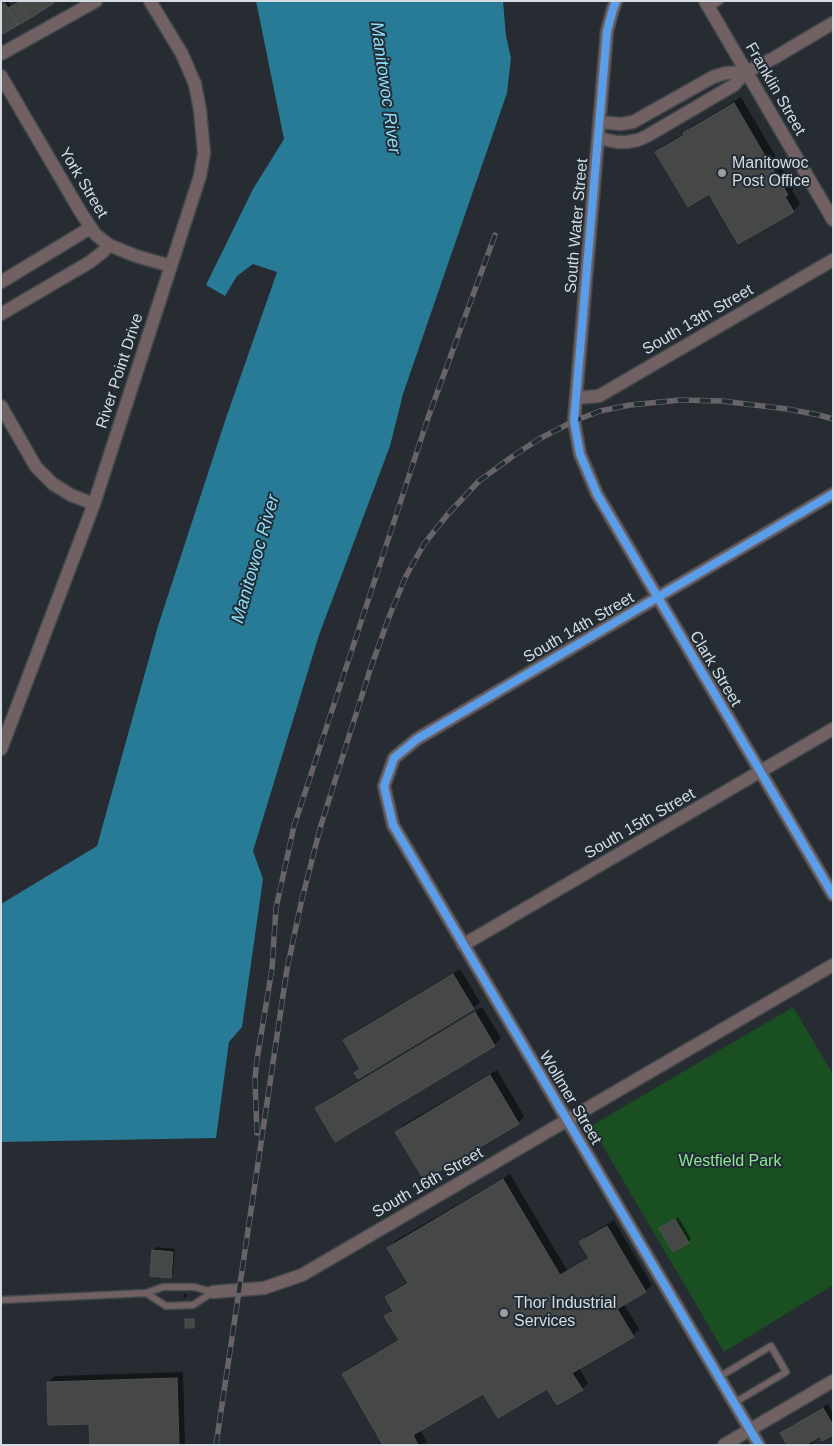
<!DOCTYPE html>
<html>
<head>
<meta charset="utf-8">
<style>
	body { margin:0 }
	#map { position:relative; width:834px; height:1446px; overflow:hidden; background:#262c31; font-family:Helvetica,sans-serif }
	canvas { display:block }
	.frame { position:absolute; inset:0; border:2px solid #d4dbe1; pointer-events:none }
</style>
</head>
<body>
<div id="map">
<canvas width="834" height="1446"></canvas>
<div class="frame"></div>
</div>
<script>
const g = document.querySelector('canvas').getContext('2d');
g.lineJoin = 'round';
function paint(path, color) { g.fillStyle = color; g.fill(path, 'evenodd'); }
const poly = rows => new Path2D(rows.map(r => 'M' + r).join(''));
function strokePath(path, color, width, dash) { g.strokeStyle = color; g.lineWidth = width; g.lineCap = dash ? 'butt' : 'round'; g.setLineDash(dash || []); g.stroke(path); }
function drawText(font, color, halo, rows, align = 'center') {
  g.font = font + ' Helvetica,sans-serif'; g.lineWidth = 4; g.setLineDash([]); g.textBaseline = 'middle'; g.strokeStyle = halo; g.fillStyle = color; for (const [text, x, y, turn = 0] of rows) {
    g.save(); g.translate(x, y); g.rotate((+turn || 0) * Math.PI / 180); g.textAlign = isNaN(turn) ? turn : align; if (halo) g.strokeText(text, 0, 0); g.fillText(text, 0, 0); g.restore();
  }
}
paint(poly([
	[793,1007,833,1074,833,1285,724,1352,591,1126]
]), '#194f21');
paint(poly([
	[256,1,503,1,506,36,511,58,507,93,403,394,390,446,319,635,253,851,263,879,242,1027,229,1042,216,1138,1,1142,1,904,97,846,158,626,225,421,277,272,253,264,237,276,225,296,206,285,253,189,284,139]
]), '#277b97');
paint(poly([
	[7,1,12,6,20,1,55,1,3,32,1,29,1,5],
	[741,97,794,188,792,190,800,204,793,211,710,193,657,152,663,146,684,134,691,127],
	[460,969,480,1002,473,1008,356,1073,361,1068,345,1041,351,1034],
	[482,1007,501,1038,494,1045,317,1108,323,1102],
	[497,1070,524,1116,518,1123,397,1132,403,1125],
	[510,1174,567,1270,589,1257,581,1242,587,1236,614,1220,652,1285,645,1291,624,1304,639,1329,633,1336,579,1368,588,1383,582,1389,548,1387,484,1392,420,1430,427,1442,423,1445,385,1445,343,1374,350,1368,399,1339,386,1316,392,1310,386,1297,393,1291,409,1281,389,1248,395,1241],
	[678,1217,691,1239,688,1242,664,1226],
	[156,1247,175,1249,173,1273,170,1276,153,1250],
	[184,1294,187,1294,186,1298,183,1298],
	[183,1372,185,1445,91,1445,91,1423,48,1382,55,1376],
	[828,1404,833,1413,833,1433,820,1435,811,1440,813,1443,811,1445,789,1445,782,1433,787,1428]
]), '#0007');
const building = poly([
	[19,1,53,1,54,3,29,19,19,1],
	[19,2,29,19,18,25,8,8,19,2],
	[5,3,18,25,3,34,1,32,1,5,5,3],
	[734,103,788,195,785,197,794,212,738,244,709,194,688,207,655,152,684,135,683,133,734,103],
	[453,974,474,1009,358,1079,354,1073,360,1069,343,1040,453,974],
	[475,1012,495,1046,335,1142,315,1108,475,1012],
	[490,1075,519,1124,424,1180,395,1132,490,1075],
	[503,1179,560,1275,589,1258,579,1242,607,1226,646,1292,617,1309,634,1337,572,1373,583,1390,557,1405,547,1389,498,1418,483,1394,413,1435,418,1445,383,1445,342,1374,399,1340,384,1316,393,1311,385,1297,408,1283,387,1248,503,1179],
	[675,1219,689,1243,673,1252,659,1228,675,1219],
	[152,1250,173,1252,171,1278,150,1276,152,1250],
	[185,1319,194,1319,194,1328,185,1328,185,1319],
	[177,1378,179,1445,90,1445,89,1424,48,1425,47,1382,177,1378],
	[823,1408,833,1425,833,1435,822,1441,820,1436,806,1445,787,1445,780,1433,823,1408]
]);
paint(building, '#464747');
strokePath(building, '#515151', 1);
const service = poly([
	[709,8,720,1],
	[146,1293,166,1306,193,1305,213,1292],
	[1,1300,146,1293,163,1287,194,1287,213,1292],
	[719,1377,771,1346,786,1372,734,1403]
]);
const minor = poly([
	[616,1,613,9,607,31,574,421,580,454,597,494,833,895],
	[705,1,833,220],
	[1,54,96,1],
	[1,76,80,211,95,234,109,245,136,256,171,266],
	[600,122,620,124,633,122,713,77,726,73,746,72],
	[598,138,617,142,627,142,638,140,647,136,734,85,746,72,774,58,833,23],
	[1,282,90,228],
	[1,314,90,262,104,251,109,245],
	[576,398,599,396,833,260],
	[1,406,36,467,53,484,71,495,94,504],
	[1,749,94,504,200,176,204,153,200,110,195,84,182,54,150,1],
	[463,945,833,729],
	[213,1292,264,1288,302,1275,833,965],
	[724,1445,833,1381],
	[759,1445,393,825,384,786,394,758,417,739,833,494]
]);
strokePath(service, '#43484c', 9);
strokePath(minor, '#43484c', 15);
strokePath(service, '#716163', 6);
strokePath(minor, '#716163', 12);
const rail = poly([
	[257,1133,255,1079,257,1059,272,969,276,908,294,826,429,415,495,235],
	[216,1445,287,969,302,899,321,825,370,670,389,617,406,576,424,544,448,514,479,481,513,456,539,439,574,421,600,411,630,405,680,400,722,401,787,409,819,415,833,419]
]);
strokePath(rail, '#676367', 5.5);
strokePath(rail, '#222c35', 4, [11]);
strokePath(poly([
	[616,1,613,9,607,31,574,421,580,454,597,494,833,895],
	[759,1445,393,825,384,786,394,758,417,739,833,494]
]), '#5a9eea', 8);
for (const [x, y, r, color] of [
	[722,173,5,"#979ea3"],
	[504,1313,5,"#979ea3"]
]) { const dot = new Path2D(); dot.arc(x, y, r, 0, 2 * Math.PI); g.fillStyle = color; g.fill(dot); strokePath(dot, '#222c35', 2); }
drawText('16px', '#d4dbe1', '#222c35', [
	["Franklin Street",775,89,60],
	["York Street",83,183,59],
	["South Water Street",577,226,-85],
	["South 13th Street",698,320,-30],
	["River Point Drive",120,371,-72],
	["South 14th Street",579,628,-30],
	["Clark Street",715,669,59],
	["South 15th Street",640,824,-30],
	["Wollmer Street",570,1098,59],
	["South 16th Street",428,1183,-30]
]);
drawText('16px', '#d4dbe1', '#222c35', [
	["Manitowoc",732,164],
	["Post Office",732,182],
	["Thor Industrial",514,1304],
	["Services",514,1322]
], 'left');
drawText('16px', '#8be790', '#222c35', [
	["Westfield Park",730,1162]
]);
drawText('italic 18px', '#8edefc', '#222c35', [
	["Manitowoc River",385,88,82],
	["Manitowoc River",256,559,-74]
]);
</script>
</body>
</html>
